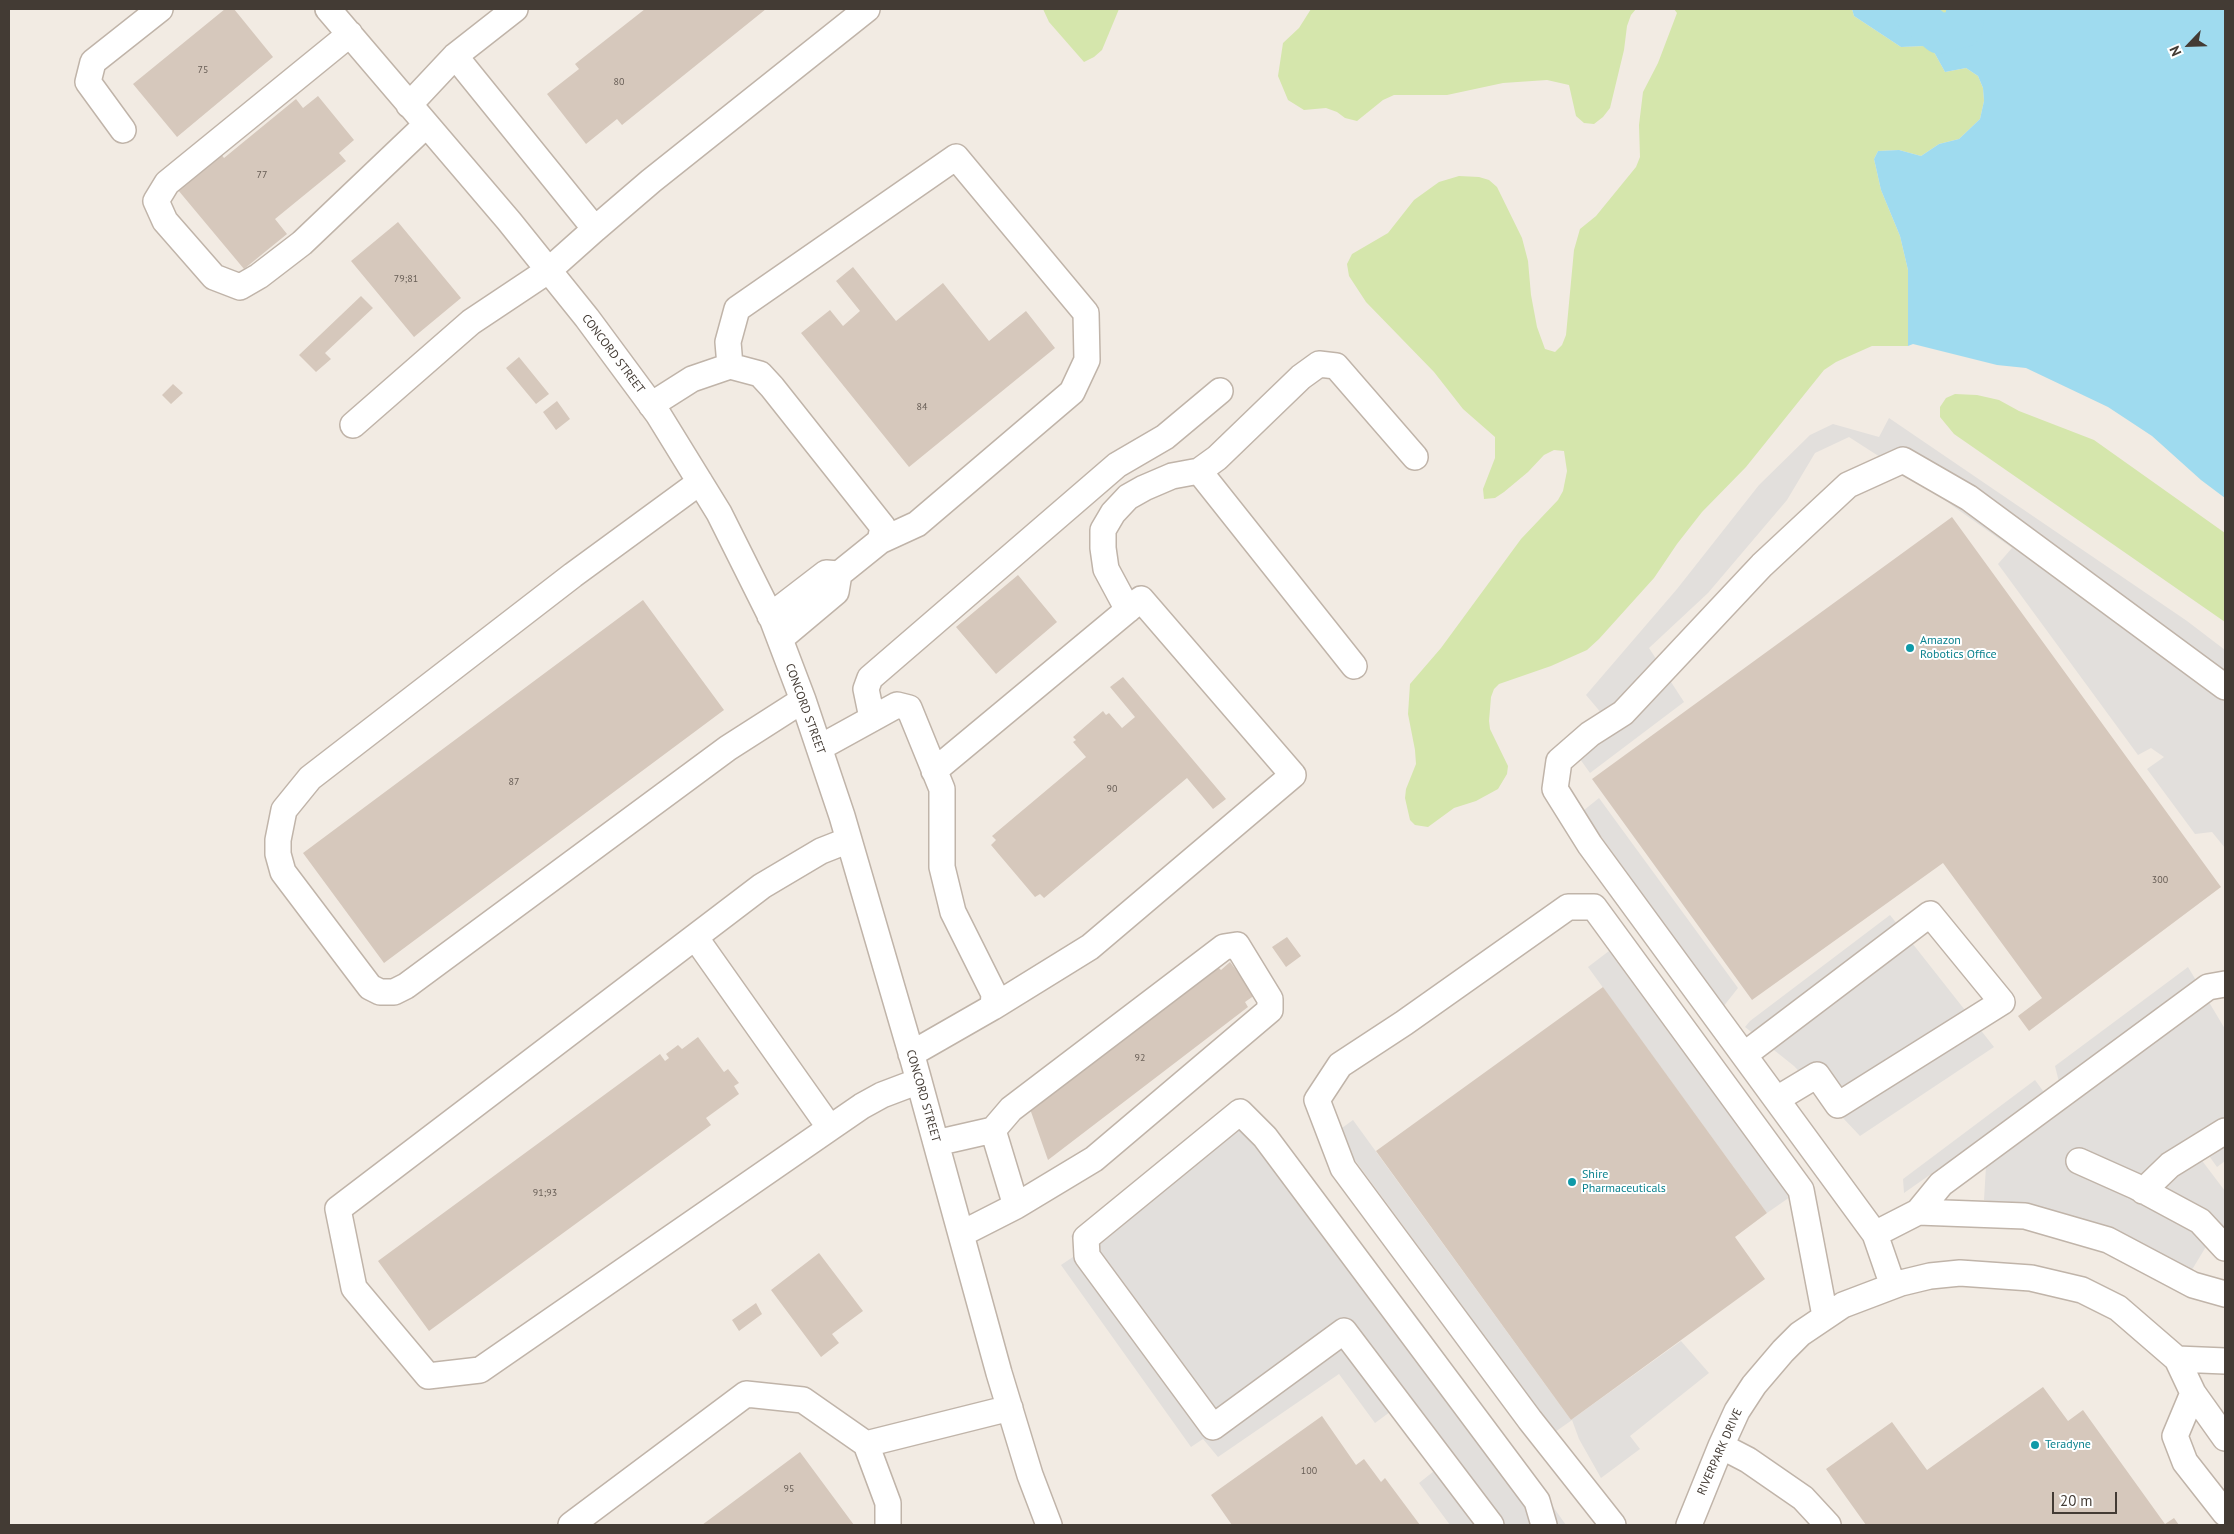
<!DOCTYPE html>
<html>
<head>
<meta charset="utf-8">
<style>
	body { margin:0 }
	#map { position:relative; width:2234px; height:1534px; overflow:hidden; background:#f2ebe3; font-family:"PT Sans",sans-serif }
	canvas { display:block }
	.frame { position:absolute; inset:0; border:10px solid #433b34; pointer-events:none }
	.north { position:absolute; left:2164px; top:20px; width:50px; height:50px; -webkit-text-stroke:4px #fff; paint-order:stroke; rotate:246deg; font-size:14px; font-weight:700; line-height:20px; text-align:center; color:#433b34 }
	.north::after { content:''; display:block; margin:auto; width:18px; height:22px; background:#433b34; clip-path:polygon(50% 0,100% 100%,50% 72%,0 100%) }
	.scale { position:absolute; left:2052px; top:1492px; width:65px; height:22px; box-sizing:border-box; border:2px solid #433b34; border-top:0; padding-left:6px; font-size:15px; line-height:18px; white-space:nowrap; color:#433b34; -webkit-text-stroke:4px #fff; paint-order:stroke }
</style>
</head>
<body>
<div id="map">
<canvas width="2234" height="1534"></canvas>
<div class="frame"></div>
<div class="north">N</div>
<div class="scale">20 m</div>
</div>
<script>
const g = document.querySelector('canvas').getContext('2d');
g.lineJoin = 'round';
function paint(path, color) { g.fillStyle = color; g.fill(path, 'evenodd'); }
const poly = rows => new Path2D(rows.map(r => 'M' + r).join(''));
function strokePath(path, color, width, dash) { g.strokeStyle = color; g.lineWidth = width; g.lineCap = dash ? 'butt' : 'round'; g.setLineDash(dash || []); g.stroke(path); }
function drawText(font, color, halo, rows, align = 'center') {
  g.font = font + ' "PT Sans",sans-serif'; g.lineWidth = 4; g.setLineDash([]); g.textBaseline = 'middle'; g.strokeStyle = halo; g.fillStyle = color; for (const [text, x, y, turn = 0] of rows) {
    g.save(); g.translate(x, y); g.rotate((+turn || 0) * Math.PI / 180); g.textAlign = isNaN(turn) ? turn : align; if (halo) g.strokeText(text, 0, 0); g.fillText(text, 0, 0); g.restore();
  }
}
paint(poly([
	[1043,9,1119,9,1102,50,1094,57,1084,62,1049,22],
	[1311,9,1636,9,1631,15,1627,26,1624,50,1610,108,1603,117,1594,124,1584,123,1576,116,1569,85,1547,80,1503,83,1447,95,1394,95,1383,100,1357,121,1345,118,1337,112,1326,108,1304,110,1288,100,1278,76,1283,43,1299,28],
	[1674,9,1852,9,1854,16,1901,47,1924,46,1934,52,1945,72,1966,68,1978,76,1983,88,1984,101,1980,119,1959,139,1939,144,1921,156,1899,150,1878,151,1874,159,1881,190,1900,236,1908,270,1908,346,1872,346,1836,362,1824,370,1746,467,1702,512,1677,544,1654,578,1599,639,1587,650,1551,666,1499,684,1494,689,1491,697,1489,721,1490,729,1508,766,1507,774,1498,789,1476,801,1454,808,1428,827,1415,825,1410,820,1405,798,1406,789,1416,764,1415,750,1408,714,1410,684,1441,648,1521,539,1558,500,1563,491,1567,471,1564,451,1554,450,1544,455,1528,472,1504,492,1495,498,1484,499,1483,489,1495,458,1495,437,1463,409,1434,372,1366,302,1349,276,1347,264,1352,254,1388,233,1414,200,1439,182,1459,176,1479,177,1489,180,1497,187,1522,238,1528,261,1531,295,1537,327,1545,349,1555,352,1562,345,1566,335,1574,250,1580,229,1596,216,1636,167,1640,157,1639,125,1643,92,1658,63,1677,13],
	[1909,9,1966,9,1963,28,1939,34],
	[1955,394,1977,395,1999,400,2019,411,2094,440,2225,533,2225,622,1954,434,1940,417,1940,407,1946,398]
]), '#d5e6ac');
paint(poly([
	[1889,418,2187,621,2225,650,2225,848,2212,832,2195,834,2147,769,2164,757,2151,748,2138,755,1998,564,2012,548,1922,484,1849,437,1815,453,1787,500,1708,593,1649,648,1684,702,1590,773,1580,759,1614,728,1586,695,1677,589,1759,485,1810,435,1833,424,1879,437],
	[1599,798,1738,988,1723,1007,1583,811],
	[1890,915,1994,1047,1860,1136,1794,1066,1745,1027,1750,1021],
	[1609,951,1790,1197,1767,1213,1588,967],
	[2188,967,2225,1029,2225,1161,2217,1167,2207,1153,2200,1158,2225,1191,2225,1230,2207,1245,2190,1273,2081,1220,1984,1200,1986,1166,1961,1153,1904,1193,1903,1179,2035,1080,2046,1095,2059,1082,2055,1066],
	[1253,1110,1280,1140,1419,1319,1566,1525,1450,1525,1419,1483,1434,1471,1390,1412,1375,1423,1339,1374,1218,1457,1203,1439,1191,1447,1061,1265,1079,1253,1071,1236,1163,1157,1214,1116],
	[1353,1120,1571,1420,1681,1341,1709,1373,1630,1436,1640,1449,1601,1478,1579,1439,1572,1420,1555,1432,1335,1133]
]), '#e2dfdc');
paint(poly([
	[1852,9,1909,9,1939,34,1963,28,1966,9,2225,9,2225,498,2201,480,2152,436,2108,407,2026,368,1997,365,1913,344,1908,346,1908,270,1900,236,1881,190,1874,159,1878,151,1899,150,1921,156,1939,144,1959,139,1980,119,1984,101,1983,88,1978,76,1966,68,1945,72,1934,52,1924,46,1901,47,1854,16]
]), '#9fdbef');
strokePath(poly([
	[1909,9,1939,34,1963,28,1966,9]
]), '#9fdbef', 39);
paint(poly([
	[225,9,234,9,273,57,177,137,133,84],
	[645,9,766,9,622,125,617,119,586,144,547,94,579,69,575,64],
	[318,96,354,140,339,153,346,161,275,219,287,234,244,269,178,190,221,154,224,158,296,99,303,108],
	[398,222,461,298,414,337,351,261],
	[853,267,896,321,943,283,989,341,1026,311,1055,348,909,467,801,333,830,310,843,326,860,311,836,281],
	[361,296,373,308,325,353,331,359,316,372,299,355],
	[519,357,549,394,536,404,506,368],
	[173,384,183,393,171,404,162,395],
	[557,401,570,419,556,430,543,412],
	[1952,517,2221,887,2029,1031,2018,1016,2042,998,1943,863,1752,1000,1592,779],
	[1018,575,1057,622,996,674,956,627],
	[643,600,724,710,384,963,303,853],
	[1123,677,1226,799,1213,809,1187,778,1044,898,1040,894,1035,897,991,845,996,840,992,836,1086,757,1073,742,1076,740,1073,737,1103,711,1106,715,1109,713,1122,728,1135,717,1110,687],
	[1287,937,1301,956,1286,967,1272,947],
	[1230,962,1255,995,1245,1002,1248,1007,1048,1160,1030,1109,1218,967,1221,970],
	[1603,987,1767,1213,1735,1237,1765,1279,1571,1420,1376,1151],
	[698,1037,724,1072,728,1069,739,1083,734,1086,739,1094,706,1118,711,1125,429,1331,378,1261,660,1054,665,1061,669,1058,666,1054,678,1045,682,1049],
	[819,1253,863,1311,832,1334,839,1343,821,1357,771,1290],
	[756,1303,762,1314,739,1331,732,1320],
	[2043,1387,2068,1421,2083,1410,2165,1524,2174,1518,2179,1525,1866,1525,1826,1469,1892,1422,1927,1470],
	[1322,1416,1356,1465,1364,1459,1381,1482,1385,1478,1420,1525,1232,1525,1211,1495],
	[800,1452,854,1525,702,1525]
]), '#d6c8bc');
const minor = poly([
	[328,9,509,221,587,318,658,414,719,513,773,621,803,700,842,816,914,1063,999,1373,1030,1475,1049,1525],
	[350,34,167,183,156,201,165,221,214,277,240,287,259,276,302,243,426,125],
	[455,56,515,9],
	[123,130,88,82,93,62,160,9],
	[595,229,651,181,867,9],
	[730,366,728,342,737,309,956,157,1086,313,1087,360,1072,392,917,524,880,541],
	[651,405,692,379,730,366,760,374,772,387,883,527,880,541,839,574],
	[353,425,471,322,549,270,595,229,455,56,409,105],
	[1199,471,1354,666],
	[700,482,573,575,310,778,284,810,278,840,278,854,283,872,370,987,380,992,394,992,406,986,728,748,803,700],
	[1128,610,1106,569,1103,548,1103,530,1113,513,1128,497,1144,488,1172,476,1199,471,1217,458,1301,377,1319,364,1336,366,1415,457],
	[770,616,826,573,839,574,836,592,780,639],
	[872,718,866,689,870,678,1117,465,1165,437,1220,391],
	[819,748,897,705,909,708,942,789,942,867,953,912,994,994,993,1007,911,1054],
	[934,771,1141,599,1293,775,1090,947,993,1007],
	[849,840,821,851,762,886,695,937,830,1128,862,1106,882,1095,919,1081],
	[695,937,338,1209,354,1288,428,1376,480,1370,830,1128],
	[1744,1055,1930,914,2002,1002,1838,1105,1817,1075,1777,1099],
	[993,1130,1011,1109,1224,947,1237,945,1270,999,1270,1010,1094,1159,1016,1206],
	[936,1143,993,1130,1016,1206,961,1234],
	[2079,1161,2135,1186,2200,1221,2225,1248],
	[2143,1191,2170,1165,2225,1131],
	[1918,1212,1941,1184,2208,987,2225,984],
	[1875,1234,1590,845,1555,789,1559,761,1590,734,1623,713,1762,565,1848,485,1903,460,1969,498,2225,687],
	[1893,1286,1875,1234,1918,1212,2025,1216,2108,1240,2193,1285,2225,1294],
	[2177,1359,2225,1361],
	[2193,1393,2175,1436,2185,1462,2225,1513],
	[866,1444,1010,1408],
	[1721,1446,1748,1460,1803,1498,1828,1525],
	[571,1525,746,1394,803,1400,866,1444,888,1503,888,1525],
	[1491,1525,1344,1331,1213,1427,1087,1256,1086,1238,1240,1112,1265,1137,1537,1501,1544,1525],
	[1613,1525,1530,1420,1343,1168,1317,1100,1340,1065,1404,1023,1568,907,1594,907,1801,1190,1825,1316],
	[1689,1525,1721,1446,1737,1411,1754,1385,1783,1351,1800,1334,1843,1305,1901,1283,1930,1276,1960,1273,2031,1278,2082,1290,2118,1308,2177,1359,2193,1393,2225,1438]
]);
strokePath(minor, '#c0b4a9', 28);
strokePath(minor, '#fff', 25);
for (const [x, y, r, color] of [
	[1910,648,5,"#0f9aa8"],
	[1572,1182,5,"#0f9aa8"],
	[2035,1445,5,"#0f9aa8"]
]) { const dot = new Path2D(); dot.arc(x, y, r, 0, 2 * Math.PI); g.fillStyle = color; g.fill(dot); strokePath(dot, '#fff', 2); }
drawText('10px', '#685e56', null, [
	["75",203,70],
	["80",619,82],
	["77",262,175],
	["79;81",406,279],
	["84",922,407],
	["87",514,782],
	["90",1112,789],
	["300",2160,880],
	["92",1140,1058],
	["91;93",545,1193],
	["100",1309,1471],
	["95",789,1489]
]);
drawText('12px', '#433b34', '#fff', [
	["CONCORD STREET",613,354,53],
	["CONCORD STREET",805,709,70],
	["CONCORD STREET",923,1096,74],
	["RIVERPARK DRIVE",1720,1452,-66]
]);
drawText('12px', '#0d838f', '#fff', [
	["Amazon",1920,641],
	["Robotics Office",1920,655],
	["Shire",1582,1175],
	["Pharmaceuticals",1582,1189],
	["Teradyne",2045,1445]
], 'left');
</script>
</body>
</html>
